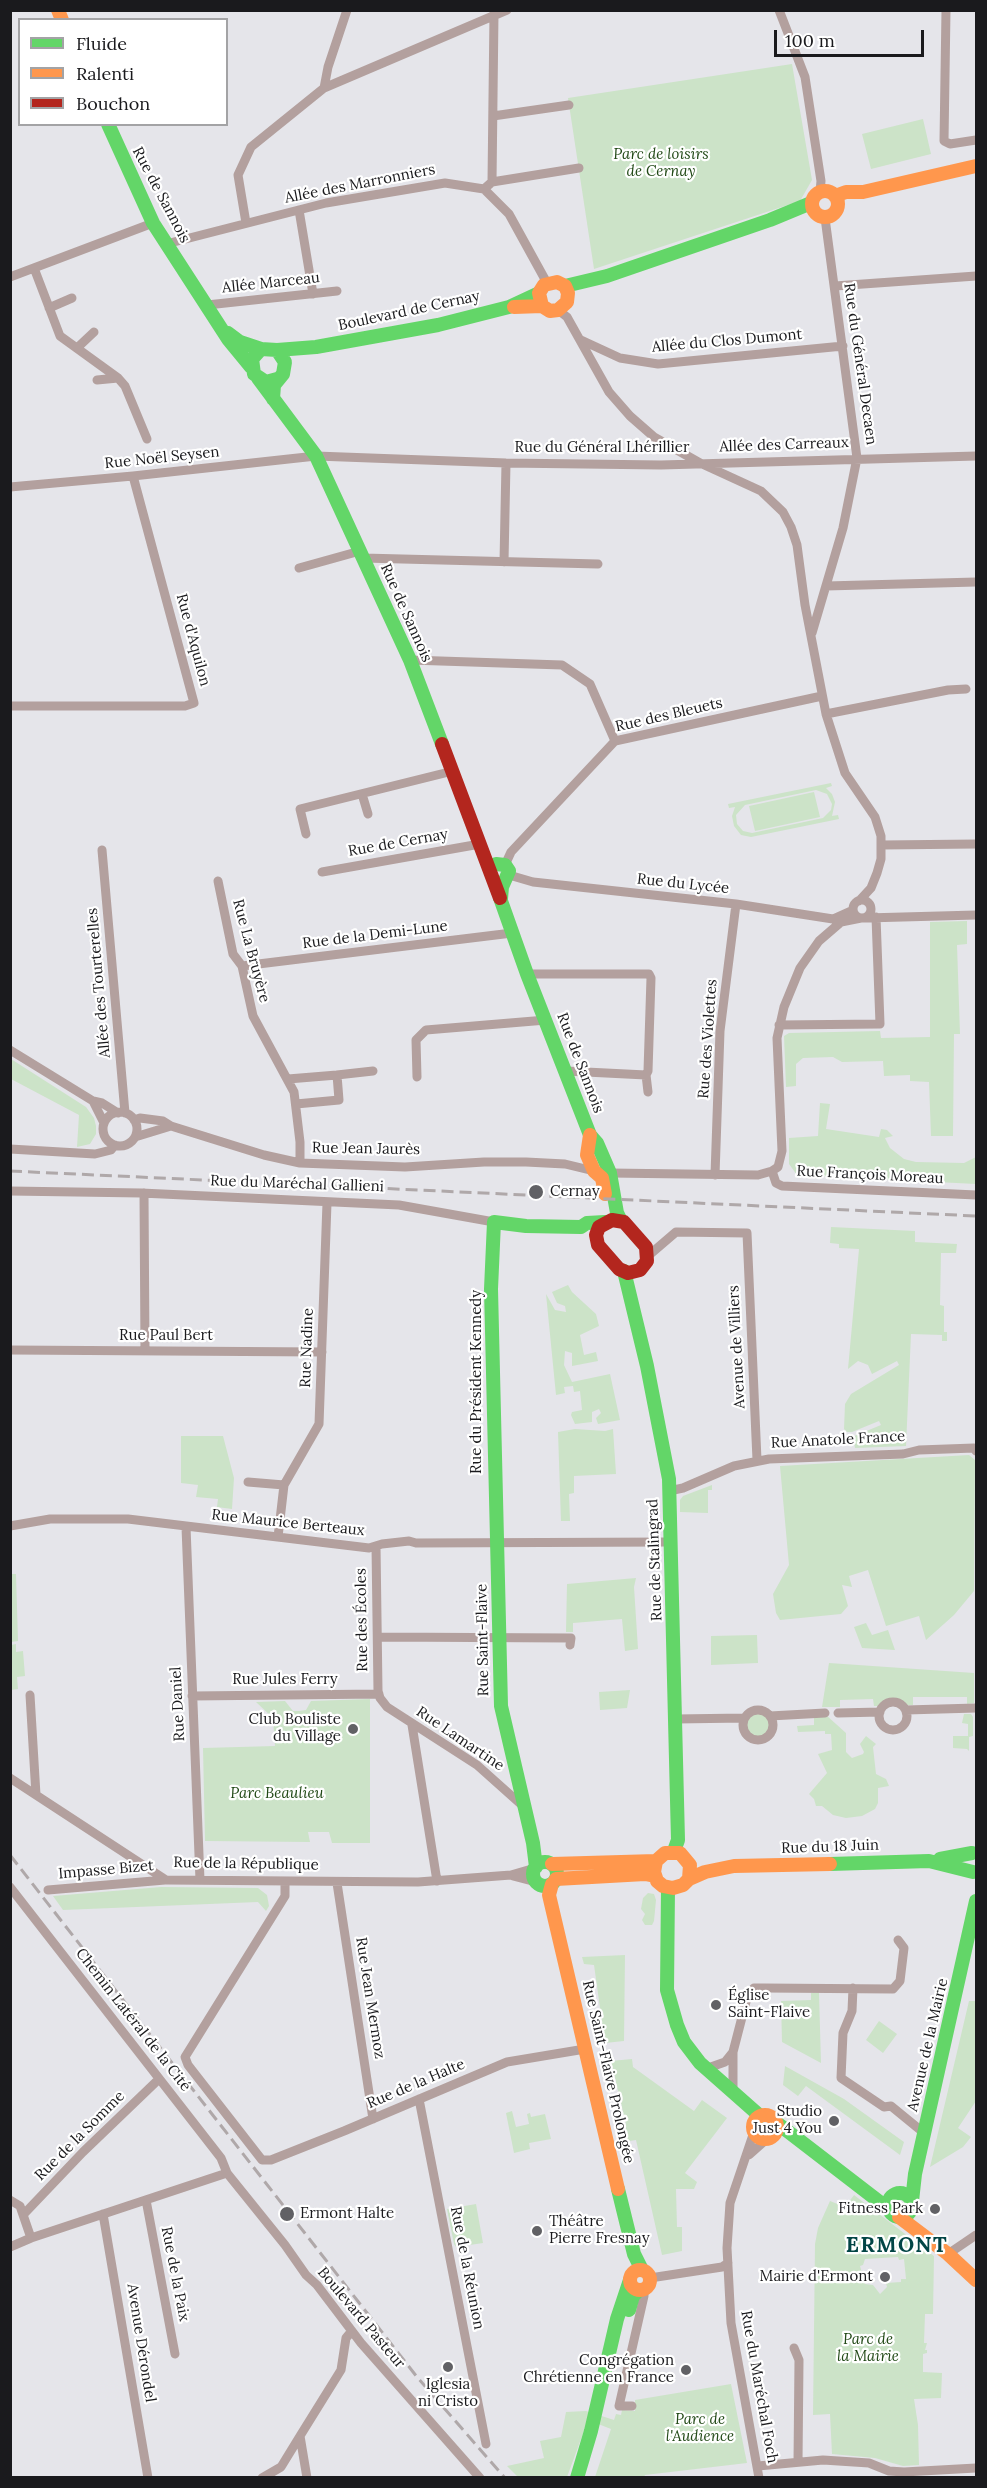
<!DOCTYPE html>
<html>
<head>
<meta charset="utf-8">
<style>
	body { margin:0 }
	#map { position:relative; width:987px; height:2488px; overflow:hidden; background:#e5e5ea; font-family:Lora,serif }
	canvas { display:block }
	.frame { position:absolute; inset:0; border:12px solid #1a1a1d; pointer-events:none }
	.legend { position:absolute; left:18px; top:18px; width:210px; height:108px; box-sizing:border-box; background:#fff; border:2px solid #a3a3a5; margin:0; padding:8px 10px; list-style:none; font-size:18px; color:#1a1a1d }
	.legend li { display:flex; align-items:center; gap:12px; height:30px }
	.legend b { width:30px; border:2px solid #a3a3a5 }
	.scale { position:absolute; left:774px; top:30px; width:150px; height:27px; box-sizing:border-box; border:3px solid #1a1a1d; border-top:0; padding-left:8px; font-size:18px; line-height:21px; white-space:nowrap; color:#1a1a1d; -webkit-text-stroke:4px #fff; paint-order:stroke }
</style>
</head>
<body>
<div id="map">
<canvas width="987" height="2488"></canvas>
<div class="frame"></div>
<ul class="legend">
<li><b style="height:8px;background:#63d668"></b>Fluide</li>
<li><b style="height:8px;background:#ff974d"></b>Ralenti</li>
<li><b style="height:8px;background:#b3261e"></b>Bouchon</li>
</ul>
<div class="scale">100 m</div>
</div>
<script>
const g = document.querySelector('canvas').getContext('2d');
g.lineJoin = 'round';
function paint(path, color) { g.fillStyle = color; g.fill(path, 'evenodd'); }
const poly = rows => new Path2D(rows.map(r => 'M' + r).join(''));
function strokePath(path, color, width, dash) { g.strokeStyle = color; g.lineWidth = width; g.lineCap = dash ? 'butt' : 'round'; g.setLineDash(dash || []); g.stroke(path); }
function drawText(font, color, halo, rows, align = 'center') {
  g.font = font + ' Lora,serif'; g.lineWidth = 4.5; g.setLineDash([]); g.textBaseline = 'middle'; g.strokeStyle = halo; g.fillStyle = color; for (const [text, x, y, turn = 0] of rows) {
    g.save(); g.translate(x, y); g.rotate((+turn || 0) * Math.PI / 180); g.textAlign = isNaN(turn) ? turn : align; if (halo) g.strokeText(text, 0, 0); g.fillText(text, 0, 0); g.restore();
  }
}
paint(poly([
	[792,64,812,180,800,201,594,269,568,98],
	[923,119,931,154,871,169,862,134],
	[831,783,832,786,826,788,832,794,835,802,832,816,838,815,839,819,751,837,741,835,734,826,732,816,735,807,729,808,728,804],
	[816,790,827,794,832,804,831,810,823,818,752,833,743,831,737,824,736,815,745,805],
	[814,792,820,817,755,831,749,806],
	[967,921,967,944,957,945,960,1034,954,1034,953,1136,931,1136,929,1082,910,1081,910,1075,884,1076,883,1061,842,1062,833,1057,803,1058,796,1064,796,1086,786,1087,784,1036,789,1033,880,1031,881,1038,930,1037,930,922],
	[11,1059,86,1107,94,1118,96,1126,96,1134,90,1144,77,1147,79,1115,11,1079],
	[820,1103,830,1104,826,1129,879,1137,881,1129,887,1130,893,1136,885,1138,890,1148,904,1159,916,1162,964,1163,976,1157,976,1184,797,1175,789,1164,789,1138,818,1136],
	[831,1227,915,1231,915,1242,957,1244,956,1253,941,1253,940,1305,944,1306,944,1332,947,1332,947,1341,942,1341,942,1335,911,1334,906,1446,855,1448,854,1442,850,1440,852,1437,881,1425,879,1421,852,1432,847,1432,844,1429,845,1404,851,1394,899,1365,897,1361,872,1374,868,1365,858,1361,848,1369,859,1249,839,1248,839,1244,830,1243],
	[568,1285,572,1292,596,1314,599,1326,580,1335,584,1355,596,1352,598,1361,572,1366,572,1353,565,1351,564,1365,572,1382,610,1374,620,1420,598,1424,596,1418,601,1413,599,1409,592,1412,592,1422,575,1424,571,1415,572,1412,582,1410,580,1391,574,1392,573,1386,564,1387,565,1393,556,1395,546,1294,555,1310,566,1312,565,1306,557,1303,552,1292],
	[575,1429,605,1431,613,1429,616,1474,574,1476,574,1493,569,1494,570,1521,561,1521,558,1432],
	[181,1436,223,1436,234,1478,232,1509,217,1507,218,1499,196,1497,198,1485,181,1483],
	[969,1455,975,1460,974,1591,954,1615,926,1640,919,1616,886,1626,868,1570,849,1576,852,1587,842,1585,848,1606,841,1614,780,1620,776,1613,773,1594,789,1565,780,1466],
	[712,1485,712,1490,708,1490,708,1513,680,1512,680,1500,683,1496],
	[11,1574,16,1574,18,1641,11,1642],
	[636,1578,634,1587,638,1649,625,1651,622,1619,573,1623,573,1632,566,1632,567,1584],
	[866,1623,872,1635,888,1630,895,1650,862,1648,854,1627],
	[757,1635,758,1663,711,1665,711,1636],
	[16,1644,16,1652,23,1651,25,1676,17,1677,18,1689,11,1690,11,1645],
	[829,1663,974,1673,974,1703,967,1704,967,1697,913,1697,913,1705,906,1705,901,1701,891,1699,879,1706,874,1706,873,1699,840,1700,840,1707,822,1707],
	[630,1690,627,1708,600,1710,599,1692],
	[370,1699,370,1843,332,1843,329,1832,308,1832,310,1842,205,1841,203,1748,275,1746,273,1718,256,1702,285,1701,293,1711,299,1711,306,1710,311,1701],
	'746 1725a12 12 0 1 1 24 0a12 12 0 1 1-24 0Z',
	[964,1714,971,1714,973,1717,973,1736,969,1737,969,1751,967,1749,953,1748,953,1736,968,1736,968,1724,962,1723],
	[826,1715,846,1733,846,1752,852,1758,863,1754,864,1752,860,1744,866,1736,876,1744,873,1747,876,1774,886,1779,889,1786,878,1788,878,1803,875,1809,862,1816,846,1818,833,1815,822,1806,816,1806,814,1799,809,1794,827,1773,818,1754,832,1750,831,1734,825,1734,825,1731,798,1732,797,1726,814,1725,814,1716],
	[161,1887,258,1888,267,1895,269,1906,266,1911,258,1902,63,1910,53,1896],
	[648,1893,654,1894,656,1900,654,1921,652,1925,645,1925,642,1920,645,1914,641,1909,643,1898],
	[625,1955,624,2041,605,2043,594,1965,584,1964,582,1957],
	[811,1993,819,1993,821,2063,782,2042,781,2001,811,2000],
	[969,2001,976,2001,976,2101,958,2128,971,2137,963,2147,930,2167],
	[879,2021,897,2034,883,2053,866,2040],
	[632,2059,633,2067,694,2111,702,2100,727,2118,685,2173,697,2182,694,2189,676,2189,677,2227,682,2227,682,2251,662,2255,636,2140,623,2142,619,2126,626,2124,611,2061],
	[785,2066,844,2099,904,2142,900,2155,806,2086,798,2096,783,2085],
	[512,2111,516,2127,529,2124,527,2114,530,2113,531,2117,545,2114,551,2139,529,2143,530,2149,514,2153,506,2113],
	[854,2195,934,2256,933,2314,925,2314,924,2343,927,2343,925,2350,927,2350,927,2353,923,2354,923,2372,942,2373,941,2398,914,2399,918,2425,919,2465,903,2466,875,2458,832,2454,830,2414,813,2415,815,2244,818,2228,830,2201,845,2207],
	[898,2257,899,2260,904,2259,906,2279,901,2279,901,2282,886,2283,887,2287,880,2294,873,2285,865,2284,860,2266,863,2265,865,2259],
	[476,2204,483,2243,456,2247,454,2244,447,2209],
	[731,2384,747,2463,645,2475,644,2477,595,2477,611,2429,588,2420,567,2477,518,2477,507,2466,544,2458,540,2441,561,2437,566,2412,586,2411,614,2420,616,2414,621,2415,622,2410,635,2411,635,2400]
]), '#cce3c8');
strokePath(poly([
	[779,10,805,77,821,181,820,192],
	[946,10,944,141,950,144,976,140],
	[324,88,328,67,347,10],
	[493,116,569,105],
	[492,182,579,168],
	[484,189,492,182,494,13],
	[299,210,313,294],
	[246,223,238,175,251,147,324,88,507,10],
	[166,244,326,203,445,183,484,189,509,214,547,283],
	[34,268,60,336,118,378,125,386,147,439],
	[10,277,153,223],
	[835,286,976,276],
	[207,305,337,291],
	[49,308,72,298],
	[558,310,567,317,609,392,630,416,654,437,700,463,761,491,783,512,791,527,797,545,805,605,826,714,845,773,875,817,881,836,881,859,877,873,871,888,859,901],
	[581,340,620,358,658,364,843,346],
	[77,348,94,332],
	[97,380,118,378],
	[10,487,133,476,316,456,506,463,661,465,976,456],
	[363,558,598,564],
	[504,562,506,463],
	[299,568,360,551],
	[826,586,976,582],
	[812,633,843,528,857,458,825,218],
	[410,660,562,665,590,684,615,741],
	[10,706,185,706,194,703,133,476],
	[826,714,948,690,966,689],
	[362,794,368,814],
	[306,834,300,809,453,771],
	[882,845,976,844],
	[102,850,125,1113],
	[505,865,511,852,615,741,822,696],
	[322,872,480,844],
	[509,875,533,882,736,904,833,919,853,910],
	[218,881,233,954,242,966,253,1016,294,1092,300,1142,300,1163],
	'853 909a9 9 0 1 1 18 0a9 9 0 1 1-18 0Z',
	[866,918,976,915],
	[242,966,512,933],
	[527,974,649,974,651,978,648,1071,646,1075,648,1092],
	[779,1025,880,1024,876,917],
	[10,1050,93,1101,102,1103,118,1113],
	[566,1071,646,1075],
	[337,1075,373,1071],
	[417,1077,416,1040,426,1030,546,1020],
	[288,1079,337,1075,339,1100,296,1104],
	[93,1101,104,1123],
	'103 1129a17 17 0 1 1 34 0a17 17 0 1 1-34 0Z',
	[134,1120,140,1118,163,1121,171,1126,264,1155,300,1163,405,1167,484,1162,526,1162,565,1164,594,1171],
	[135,1137,171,1126],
	[10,1149,95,1154,111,1150,115,1145],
	[772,1171,776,1183,782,1186,976,1195],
	[610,1173,758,1175,772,1171,778,1167,782,1151,777,1038,784,1007,800,968,819,941,841,922,861,918],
	[715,1175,720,1031,736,904],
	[10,1191,141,1193,399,1205,494,1222],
	[144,1193,145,1351],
	[648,1256,676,1232,747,1233,757,1460],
	[10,1350,322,1352],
	[248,1482,284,1485],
	[669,1491,683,1488,734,1466,769,1459,903,1454,919,1450,974,1448,976,1451],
	[10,1526,50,1519,128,1519,369,1548,382,1544,409,1541,416,1543,670,1542],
	[186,1527,200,1880],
	[278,1537,284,1485,319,1424,327,1203],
	[376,1546,378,1691,380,1698,387,1707,477,1765,524,1807],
	[378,1637,571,1638,570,1645],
	[30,1695,36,1795],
	[192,1696,379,1694],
	'879 1716a14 14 0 1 1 28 0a14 14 0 1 1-28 0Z',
	'743 1725a15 15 0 1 1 30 0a15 15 0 1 1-30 0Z',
	[906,1710,976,1708],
	[838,1713,880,1712],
	[770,1716,825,1713],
	[676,1719,744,1718],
	[412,1725,437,1881],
	[10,1778,166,1880,418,1882,511,1875,535,1868],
	[513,1876,536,1882],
	[285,1881,285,1896,185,2057,188,2065,262,2160,271,2160,344,2131,507,2062,585,2049],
	[337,1883,373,2119],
	[10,1887,221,2158,227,2173,285,2245,306,2275,317,2285,361,2343,480,2478],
	[48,1890,165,1880],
	[853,1988,852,2011,843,2033,841,2078,884,2107,891,2106,924,2133],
	[705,2069,725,2062,733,2052],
	[733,2092,733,2052,748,1994,754,1988,764,1988,893,1989,900,1981,904,1948,898,1940],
	[419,2099,486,2444],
	[754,2132,730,2203,727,2248,731,2323,759,2478],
	[749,2155,767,2139],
	[10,2200,20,2206,31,2238],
	[146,2200,175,2354],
	[103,2214,148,2478],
	[23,2215,83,2152,159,2079],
	[10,2247,31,2238,227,2173],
	[948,2254,976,2235],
	[650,2278,722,2267,728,2263],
	[794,2348,799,2360,798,2462],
	[632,2406,619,2406,644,2296,644,2288],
	[300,2436,307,2478],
	[758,2466,823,2460,869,2463,889,2471,904,2472,976,2468],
	[262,2478,281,2467,300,2436,341,2370,346,2338,351,2332]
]), '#b3a09e', 9);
strokePath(poly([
	[108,124,153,223,228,339,251,367],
	[565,286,607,276,770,220,811,203],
	[228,333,240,342,261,349],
	[277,350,316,347,438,325,509,307,539,293],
	[258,378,316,456,410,660,442,744],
	[273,399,274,385,283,374,285,362,277,350,261,349,252,359,254,374,266,382,277,379],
	[496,864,505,865,509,871,502,887,501,899],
	[500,898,527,974,590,1135,597,1143,610,1173,617,1213,621,1221],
	[624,1271,647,1366,669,1479,678,1840,674,1851],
	[940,1859,972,1853],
	'533 1874a12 12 0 1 1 24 0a12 12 0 1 1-24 0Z',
	[830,1864,929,1861,973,1872],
	[536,1867,533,1843,501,1706,491,1289,494,1222,526,1226,581,1227,587,1223,605,1222],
	[668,1888,667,1990,677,2025,684,2042,700,2063,760,2116],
	[777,2123,890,2210],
	[618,2189,634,2254,642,2270],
	'888 2205a12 12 0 1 1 24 0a12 12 0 1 1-24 0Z',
	[912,2201,915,2174,976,1901],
	[629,2310,633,2296,639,2290],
	[577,2478,591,2431,617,2319,630,2280]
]), '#63d668', 14);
strokePath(poly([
	[58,10,62,20],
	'812 204a13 13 0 1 1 26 0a13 13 0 1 1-26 0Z',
	[835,196,846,192,863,192,976,166],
	[514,307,542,306,550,311,558,310,567,302,568,293,565,286,557,282,544,285,539,293,542,306],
	[590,1135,587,1155,594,1171,602,1178,605,1194],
	[552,1864,656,1861],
	[556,1879,645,1874,655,1876],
	[689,1879,690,1865,680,1853,665,1853,656,1861,654,1872,657,1881,663,1886,673,1888,683,1885,689,1879,705,1872,734,1866,830,1864],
	[552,1884,549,1895,618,2189],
	'753 2127a12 12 0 1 1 24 0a12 12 0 1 1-24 0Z',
	[899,2217,948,2254,976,2280],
	'630 2280a10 10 0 1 1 20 0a10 10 0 1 1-20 0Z'
]), '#ff974d', 14);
strokePath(poly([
	[442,744,500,898],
	[612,1220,624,1222,646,1247,647,1261,640,1270,628,1273,619,1269,598,1245,596,1235,599,1227,612,1220]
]), '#b3261e', 14);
strokePath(poly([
	[10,1171,976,1216],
	[10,1855,417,2377,505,2478]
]), '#afa8a9', 3, [12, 6]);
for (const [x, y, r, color] of [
	[536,1192,8,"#616165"],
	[353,1729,6,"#616165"],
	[716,2005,6,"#616165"],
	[834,2121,6,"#616165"],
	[935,2209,6,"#616165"],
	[287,2214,8,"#616165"],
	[537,2231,6,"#616165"],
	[885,2277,6,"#616165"],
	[448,2367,6,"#616165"],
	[686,2370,6,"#616165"]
]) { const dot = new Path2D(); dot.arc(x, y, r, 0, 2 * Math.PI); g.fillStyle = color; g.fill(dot); strokePath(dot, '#fff', 2); }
drawText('italic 15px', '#214916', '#fff', [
	["Parc de loisirs",661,155],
	["de Cernay",661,172],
	["Parc Beaulieu",277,1794],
	["Parc de",868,2340],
	["la Mairie",868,2357],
	["Parc de",700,2420],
	["l'Audience",700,2437]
]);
drawText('15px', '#1a1a1d', '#fff', [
	["Allée des Marronniers",360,184,-11],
	["Rue de Sannois",161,195,62],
	["Allée Marceau",271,283,-6],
	["Boulevard de Cernay",409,311,-12],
	["Allée du Clos Dumont",727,341,-5],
	["Rue du Général Decaen",860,364,82],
	["Allée des Carreaux",784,445,-2],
	["Rue du Général Lhérillier",602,448],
	["Rue Noël Seysen",162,458,-6],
	["Rue de Sannois",406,613,66],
	["Rue d'Aquilon",193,640,75],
	["Rue des Bleuets",669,715,-13],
	["Rue de Cernay",398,843,-10],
	["Rue du Lycée",683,884,6],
	["Rue de la Demi-Lune",375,935,-7],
	["Rue La Bruyère",251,951,75],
	["Allée des Tourterelles",99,983,-95],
	["Rue des Violettes",708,1039,-86],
	["Rue de Sannois",580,1063,69],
	["Rue Jean Jaurès",366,1149,1],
	["Rue François Moreau",870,1175,3],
	["Rue du Maréchal Gallieni",297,1184,2],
	["Rue Paul Bert",166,1336],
	["Avenue de Villiers",737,1347,-93],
	["Rue Nadine",307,1348,-88],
	["Rue du Président Kennedy",477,1382,-90],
	["Rue Anatole France",838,1440,-3],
	["Rue Maurice Berteaux",288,1523,6],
	["Rue de Stalingrad",655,1560,-92],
	["Rue des Écoles",362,1620,-91],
	["Rue Saint-Flaive",483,1640,-91],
	["Rue Jules Ferry",285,1680],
	["Rue Daniel",178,1704,-93],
	["Rue Lamartine",460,1739,34],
	["Rue du 18 Juin",830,1847,-2],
	["Rue de la République",246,1864,1],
	["Impasse Bizet",106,1870,-5],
	["Rue Jean Mermoz",370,1998,81],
	["Chemin Latéral de la Cité",133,2020,52],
	["Avenue de la Mairie",928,2045,-77],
	["Rue Saint-Flaive Prolongée",608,2072,77],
	["Rue de la Halte",416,2084,-23],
	["Rue de la Somme",80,2136,-45],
	["Rue de la Réunion",467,2268,79],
	["Rue de la Paix",175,2274,79],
	["Boulevard Pasteur",361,2318,50],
	["Avenue Dérondel",141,2343,81],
	["Rue du Maréchal Foch",759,2387,80]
]);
drawText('15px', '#1a1a1d', '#fff', [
	["Cernay",550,1192,"left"],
	["Club Bouliste",341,1720],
	["du Village",341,1737],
	["Église",728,1996,"left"],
	["Saint-Flaive",728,2013,"left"],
	["Studio",822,2112],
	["Just 4 You",822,2129],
	["Fitness Park",923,2209],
	["Ermont Halte",300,2214,"left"],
	["Théâtre",549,2222,"left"],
	["Pierre Fresnay",549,2239,"left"],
	["Mairie d'Ermont",873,2277],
	["Congrégation",674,2361],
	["Chrétienne en France",674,2378],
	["Iglesia",448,2385,"center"],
	["ni Cristo",448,2402,"center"]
], 'right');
g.letterSpacing = '1.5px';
drawText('bold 21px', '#024545', '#fff', [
	["ERMONT",897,2246]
]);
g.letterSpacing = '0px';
</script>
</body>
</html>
